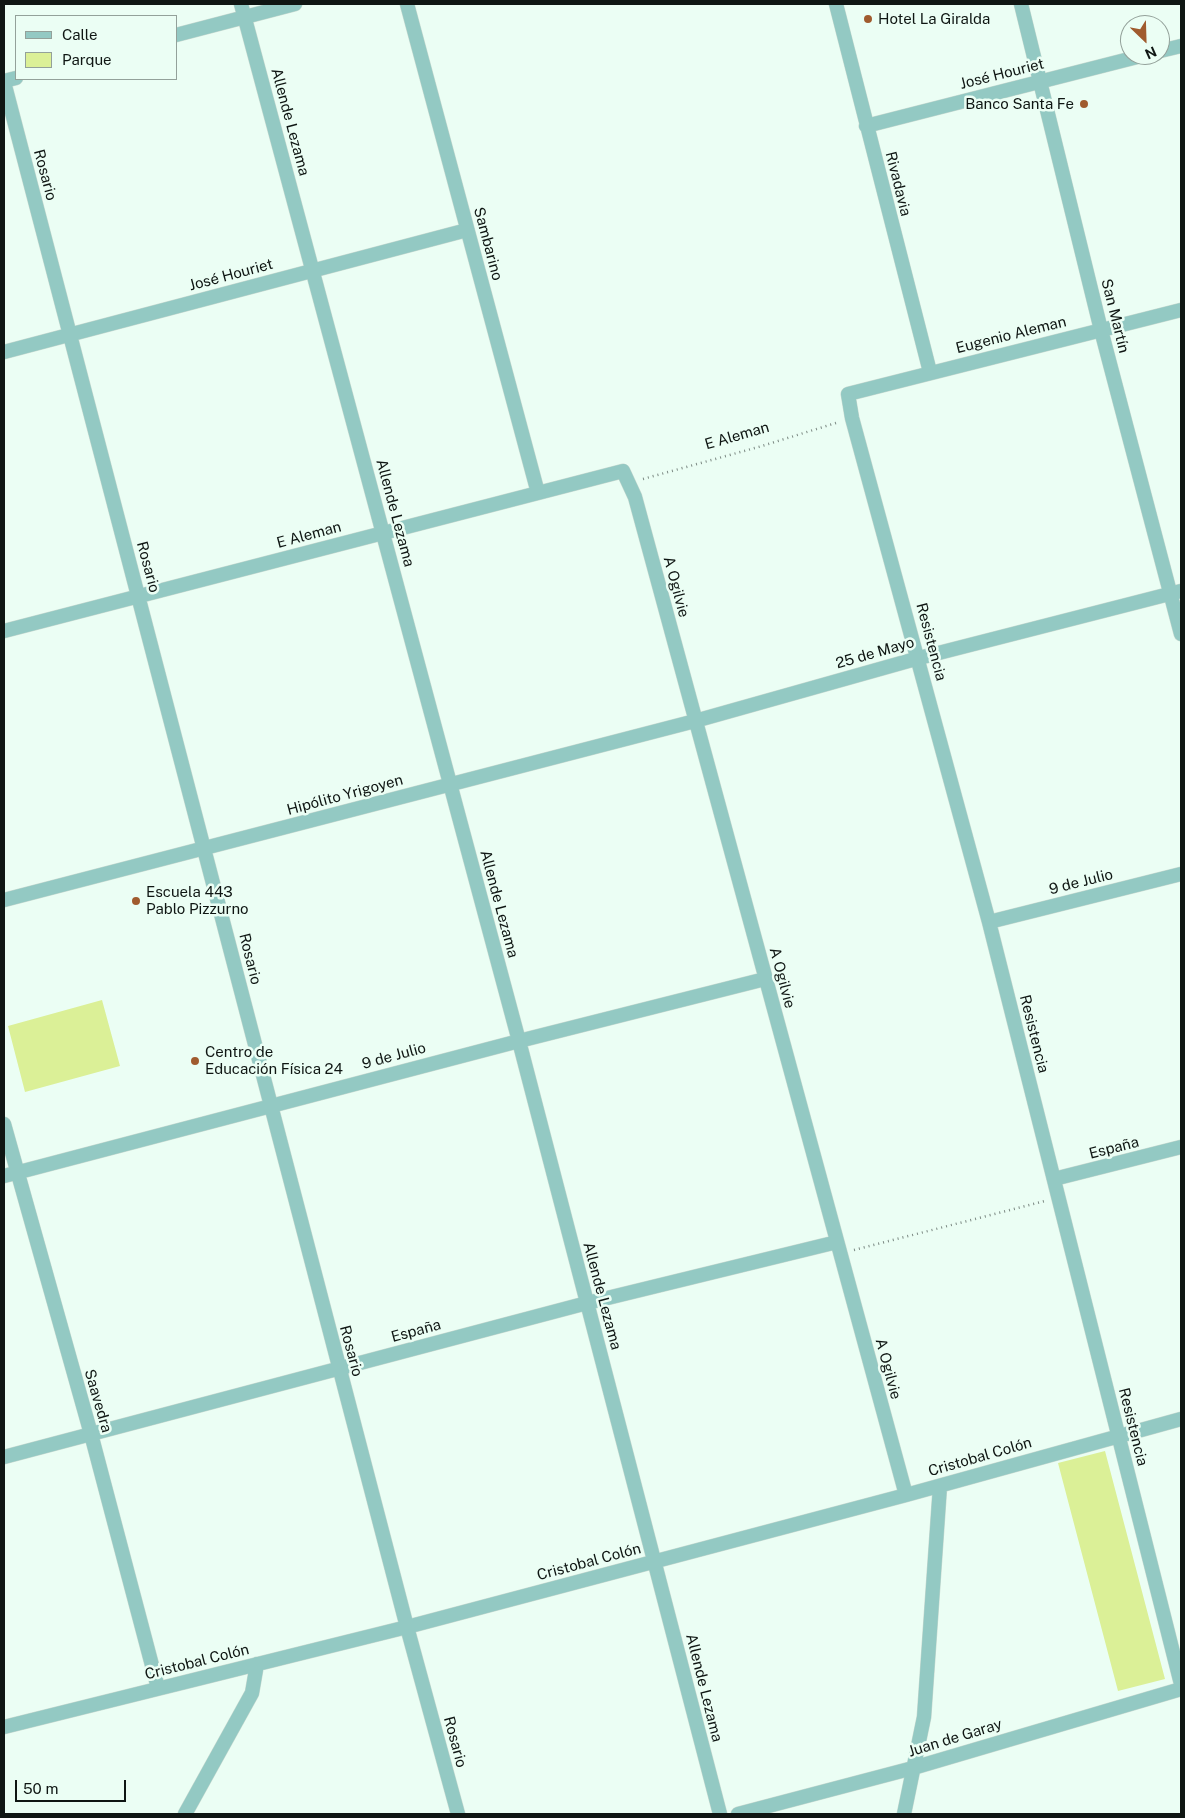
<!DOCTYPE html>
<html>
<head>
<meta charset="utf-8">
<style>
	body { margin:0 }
	#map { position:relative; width:1185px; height:1818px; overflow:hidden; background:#ebfef4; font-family:"Public Sans",sans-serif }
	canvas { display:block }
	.frame { position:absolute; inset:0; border:5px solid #0f1613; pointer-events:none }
	.legend { position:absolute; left:15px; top:15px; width:162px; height:65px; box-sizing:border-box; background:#ebfef4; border:1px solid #93a19a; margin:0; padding:6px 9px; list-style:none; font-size:15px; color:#0f1613 }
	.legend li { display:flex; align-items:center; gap:10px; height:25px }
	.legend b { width:25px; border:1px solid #93a19a }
	.north { position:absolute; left:1120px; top:15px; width:50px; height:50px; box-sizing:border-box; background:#ebfef4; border:1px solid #93a19a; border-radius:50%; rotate:156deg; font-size:14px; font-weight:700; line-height:20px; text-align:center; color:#0f1613 }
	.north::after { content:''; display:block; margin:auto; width:18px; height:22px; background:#a05b2e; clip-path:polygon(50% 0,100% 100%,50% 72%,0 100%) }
	.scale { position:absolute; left:15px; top:1780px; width:111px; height:22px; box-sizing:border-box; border:2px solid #0f1613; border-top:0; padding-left:6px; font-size:15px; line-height:18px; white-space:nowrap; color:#0f1613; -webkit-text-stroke:4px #ebfef4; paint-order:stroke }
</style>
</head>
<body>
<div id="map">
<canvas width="1185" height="1818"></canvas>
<div class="frame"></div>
<ul class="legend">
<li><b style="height:6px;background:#93c9c3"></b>Calle</li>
<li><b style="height:14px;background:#dbf097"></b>Parque</li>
</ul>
<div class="north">N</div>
<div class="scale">50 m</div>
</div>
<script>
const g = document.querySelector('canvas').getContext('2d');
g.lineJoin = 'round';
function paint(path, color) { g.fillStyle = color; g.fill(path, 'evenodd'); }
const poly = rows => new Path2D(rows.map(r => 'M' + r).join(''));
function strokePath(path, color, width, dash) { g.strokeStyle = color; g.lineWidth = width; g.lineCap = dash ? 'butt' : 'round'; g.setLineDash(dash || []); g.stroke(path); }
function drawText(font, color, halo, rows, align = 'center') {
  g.font = font + ' "Public Sans",sans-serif'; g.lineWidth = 5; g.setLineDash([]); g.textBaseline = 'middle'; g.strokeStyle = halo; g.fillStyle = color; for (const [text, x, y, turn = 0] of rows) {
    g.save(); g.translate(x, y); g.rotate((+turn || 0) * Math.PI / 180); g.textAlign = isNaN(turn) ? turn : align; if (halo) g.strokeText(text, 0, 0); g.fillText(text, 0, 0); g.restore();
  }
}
paint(poly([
	[102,1000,120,1066,25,1092,8,1026],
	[1105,1451,1165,1679,1118,1691,1058,1463]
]), '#dbf097');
const minor = poly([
	[241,4,519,1041,720,1814],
	[407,4,538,493],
	[836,4,930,372],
	[1021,4,1101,330,1181,634],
	[176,35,295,4],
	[1160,51,1181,46],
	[4,81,16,78],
	[4,82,407,1627,458,1814],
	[866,126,1145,55],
	[1181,310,848,394,852,418,989,922,1181,1684],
	[4,352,467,230],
	[4,631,623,471,635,497,906,1495],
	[4,900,695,721,919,658,1181,591],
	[989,922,1181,874],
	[4,1124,91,1434,158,1688],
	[4,1176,519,1041,765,979],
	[1054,1179,1181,1147],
	[4,1457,587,1303,837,1242],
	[4,1727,407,1627,906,1495,1181,1419],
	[185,1814,252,1693,257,1664],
	[738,1814,913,1768,1181,1689],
	[904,1814,924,1717,940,1486]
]);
strokePath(minor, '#c8d9d0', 15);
strokePath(poly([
	[643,479,762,446,839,422],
	[854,1250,1045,1201]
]), '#7c8983', 2.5, [1, 4]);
strokePath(minor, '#93c9c3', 14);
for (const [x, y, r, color] of [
	[868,19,5,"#a05b2e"],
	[1084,104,5,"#a05b2e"],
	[136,901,5,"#a05b2e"],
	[195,1061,5,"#a05b2e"]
]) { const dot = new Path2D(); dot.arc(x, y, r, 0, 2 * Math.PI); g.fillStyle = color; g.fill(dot); strokePath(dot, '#ebfef4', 2); }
drawText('15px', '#0f1613', '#ebfef4', [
	["Hotel La Giralda",878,19],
	["Banco Santa Fe",1074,104,"right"],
	["Escuela 443",146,892],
	["Pablo Pizzurno",146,909],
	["Centro de",205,1052],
	["Educación Física 24",205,1069]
], 'left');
drawText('15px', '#0f1613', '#ebfef4', [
	["José Houriet",1002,74,-14],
	["Allende Lezama",290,122,75],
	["Rosario",45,175,75],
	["Rivadavia",898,184,76],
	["Sambarino",488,244,75],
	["José Houriet",231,275,-15],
	["San Martín",1115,316,76],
	["Eugenio Aleman",1011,335,-14],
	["E Aleman",737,436,-16],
	["Allende Lezama",395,513,75],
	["E Aleman",309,535,-15],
	["Rosario",148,567,75],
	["A Ogilvie",676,587,75],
	["Resistencia",931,642,75],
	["25 de Mayo",875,653,-16],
	["Hipólito Yrigoyen",345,795,-15],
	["9 de Julio",1081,882,-14],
	["Allende Lezama",499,904,75],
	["Rosario",250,959,76],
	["A Ogilvie",782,978,75],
	["Resistencia",1034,1034,76],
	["9 de Julio",394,1056,-15],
	["España",1114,1148,-14],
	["Allende Lezama",602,1296,75],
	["España",416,1331,-15],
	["Rosario",351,1351,75],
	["A Ogilvie",888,1369,75],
	["Saavedra",98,1401,74],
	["Resistencia",1133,1427,76],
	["Cristobal Colón",980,1457,-16],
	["Cristobal Colón",589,1562,-15],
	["Cristobal Colón",197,1662,-14],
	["Allende Lezama",704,1688,76],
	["Juan de Garay",955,1738,-17],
	["Rosario",455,1742,75]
]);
</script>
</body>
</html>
